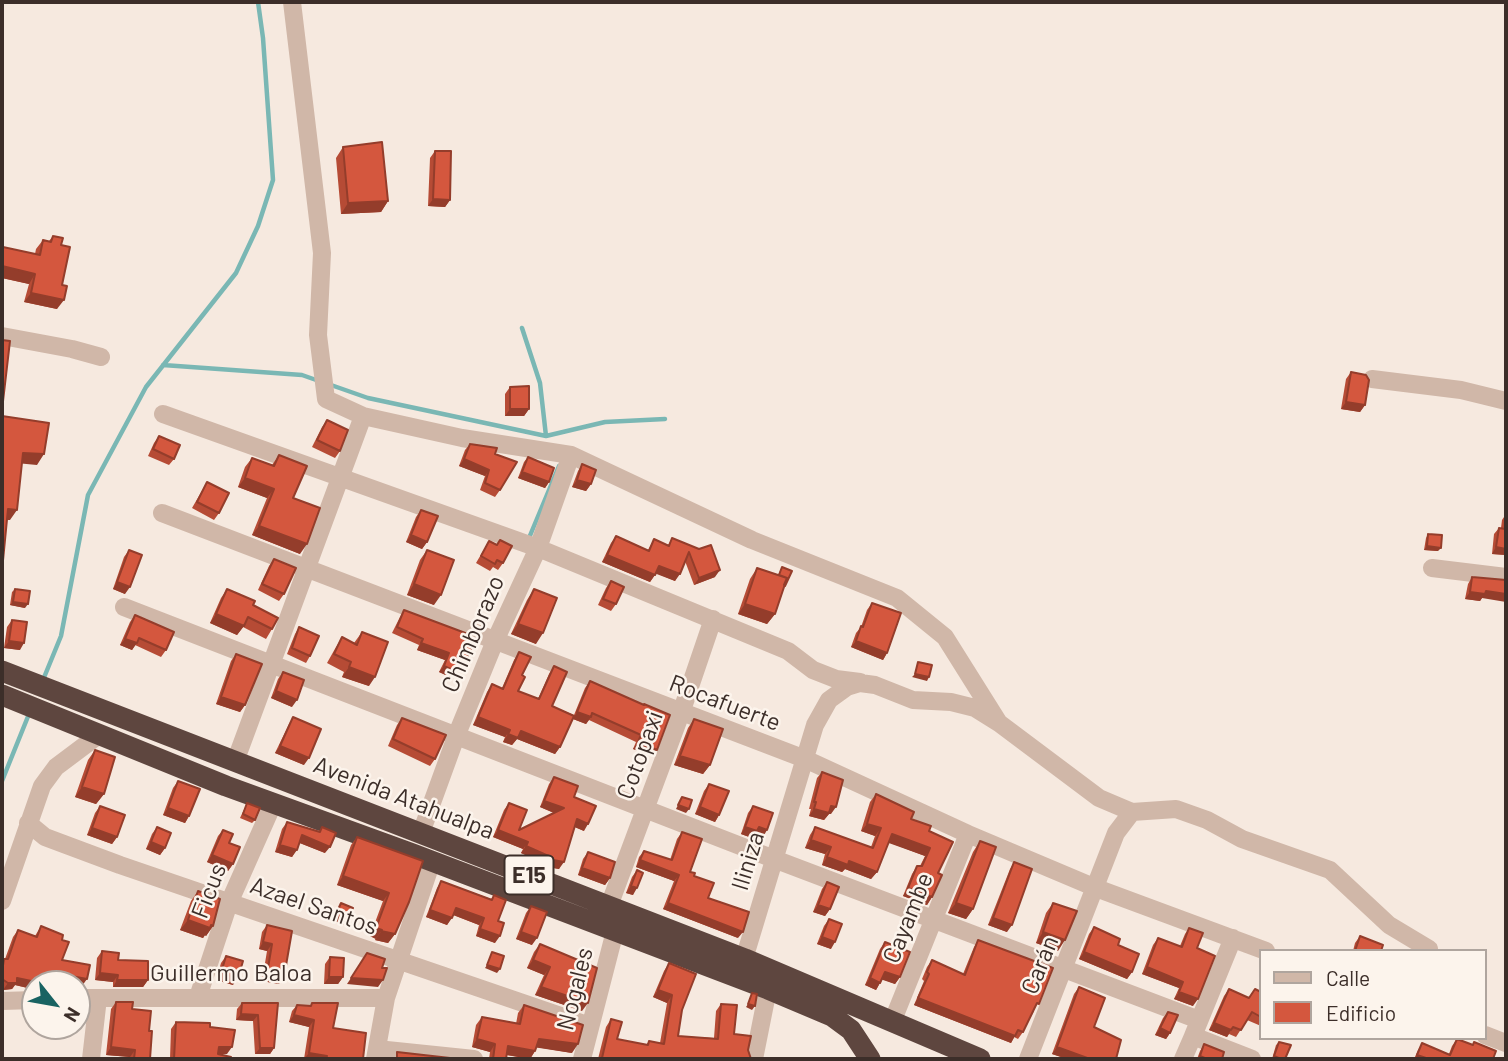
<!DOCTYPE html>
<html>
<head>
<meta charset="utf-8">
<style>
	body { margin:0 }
	#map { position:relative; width:1508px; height:1061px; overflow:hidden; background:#f6e9df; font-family:Barlow,sans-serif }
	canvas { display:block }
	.frame { position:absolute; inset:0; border:4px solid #3c2e29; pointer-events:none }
	.legend { position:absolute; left:1259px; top:949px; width:228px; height:91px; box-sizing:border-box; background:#fcf4ec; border:2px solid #afa59e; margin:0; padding:9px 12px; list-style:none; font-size:21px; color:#3c2e29 }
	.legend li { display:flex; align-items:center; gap:14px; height:35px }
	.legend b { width:35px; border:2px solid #afa59e }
	.north { position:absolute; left:21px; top:970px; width:70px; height:70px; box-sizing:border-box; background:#fcf4ec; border:2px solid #afa59e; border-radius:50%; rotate:121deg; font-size:19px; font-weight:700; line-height:28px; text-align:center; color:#3c2e29 }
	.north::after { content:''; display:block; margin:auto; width:24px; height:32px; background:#196362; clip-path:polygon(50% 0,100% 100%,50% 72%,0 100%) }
</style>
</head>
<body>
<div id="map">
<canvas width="1508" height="1061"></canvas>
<div class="frame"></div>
<ul class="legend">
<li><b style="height:9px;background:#d0b7a8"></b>Calle</li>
<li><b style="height:19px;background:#d4573e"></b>Edificio</li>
</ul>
<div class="north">N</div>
</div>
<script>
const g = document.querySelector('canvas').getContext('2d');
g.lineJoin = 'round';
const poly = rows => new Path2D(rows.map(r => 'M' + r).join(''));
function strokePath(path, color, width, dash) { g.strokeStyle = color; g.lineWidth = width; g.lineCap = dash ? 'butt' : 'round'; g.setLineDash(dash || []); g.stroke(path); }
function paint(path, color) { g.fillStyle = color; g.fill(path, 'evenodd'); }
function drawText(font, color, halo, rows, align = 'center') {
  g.font = font + ' Barlow,sans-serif'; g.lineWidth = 5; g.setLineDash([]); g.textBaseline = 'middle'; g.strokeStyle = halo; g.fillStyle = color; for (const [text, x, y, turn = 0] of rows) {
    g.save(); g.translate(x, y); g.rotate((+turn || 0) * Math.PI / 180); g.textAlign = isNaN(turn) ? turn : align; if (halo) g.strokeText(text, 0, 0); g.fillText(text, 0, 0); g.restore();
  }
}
strokePath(poly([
	[522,328,540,383,546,436],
	[163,365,302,375,319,381],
	[331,385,368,398,546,436,605,422,665,419],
	[529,538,559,466],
	[43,680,61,636,88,495,146,387,236,273,258,226,273,180,263,38,258,2],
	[2,781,29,714]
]), '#7ab7b4', 4.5);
strokePath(poly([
	[292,2,322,253,318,335,326,399,363,416,462,438,571,455,752,540,897,598,945,637,999,723],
	[2,336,72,349,101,357],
	[1372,379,1461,390,1506,401],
	[163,414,538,548,788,651,813,670,836,679,860,682],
	[162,513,805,759,968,834,1096,888,1266,951],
	[1432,568,1506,577],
	[124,607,774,859,1199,1020],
	[235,762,363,416],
	[28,823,45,837,120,865,590,1026],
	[421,833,457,734,495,641,538,548,571,455],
	[2,901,42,786,56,767,100,734],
	[609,906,681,713,713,619],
	[1233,938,1193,1036,1252,1059],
	[741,969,815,725,829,700,847,687,860,683,875,685,913,700,951,702,975,708,999,723,1099,798,1132,812,1176,809,1207,820,1242,839,1330,870,1389,925,1429,949],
	[198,997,229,903,273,804],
	[77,998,386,998],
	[2,1001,35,1000],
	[893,1020,968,834],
	[1485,1035,1506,1043],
	[377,1049,474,1059],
	[91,1059,98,998],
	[375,1059,386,998,432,861],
	[582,1059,615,931],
	[754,1059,768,989],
	[1028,1059,1116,833,1132,812],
	[1183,1059,1193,1036]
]), '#d0b7a8', 18);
strokePath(poly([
	[2,671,745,959,980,1059],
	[2,695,226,786,413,854,768,989,832,1016,851,1030,870,1059]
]), '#5e463f', 21);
paint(poly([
	[343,147,388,201,381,212,341,214,336,158],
	[435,151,450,200,445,207,428,206,430,158],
	[53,236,61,245,62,285,57,309,24,302,29,284,2,278,2,249,3,247,35,254,36,249,43,240,49,241],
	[1351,372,1365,405,1360,412,1341,409,1346,379],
	[510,387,529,409,524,416,505,416,505,394],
	[327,420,340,451,335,458,312,447,322,427],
	[159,436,174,459,169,465,148,456,154,443],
	[470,444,495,454,500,490,495,497,480,490,485,476,459,466,465,450],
	[279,455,293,498,300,554,252,535,267,498,238,487,245,467,252,458,272,465],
	[528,457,549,482,545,488,518,478,524,462],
	[582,464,591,484,586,491,572,487,578,471],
	[207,482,219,513,214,520,192,508],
	[421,510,427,542,422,549,406,542,416,517],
	[1506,514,1506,555,1492,554,1494,534,1499,528,1501,528,1502,520],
	[1428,534,1438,551,1424,550,1426,538],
	[616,536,648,550,654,539,668,545,672,538,699,549,715,577,694,585,685,561,675,581,656,573,650,582,602,562,611,543],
	[500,540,503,563,498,570,493,567,490,571,476,563,489,541,496,545],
	[129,550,125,594,113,589,124,557],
	[427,550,434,605,407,595,420,560],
	[274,559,284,594,279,601,258,590,269,566],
	[782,567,785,586,783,589,775,614,767,624,738,614,750,579,757,568,778,575],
	[1472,577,1482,598,1480,601,1465,599,1468,584],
	[611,581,616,604,611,611,598,605,606,588],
	[15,589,25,608,10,605,12,592],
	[227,589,253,605,272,629,266,639,243,627,237,635,210,623,221,598],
	[534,589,536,644,511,634,527,600],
	[872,603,887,653,883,660,851,647,856,633,861,627,867,610],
	[404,610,466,639,467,658,462,664,458,663,450,677,439,672,445,660,417,650,419,645,392,633,400,617],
	[135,615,166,650,161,657,135,645,132,650,120,645,130,622],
	[12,620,20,650,4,648,7,627],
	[299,627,310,656,306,663,287,654,295,634],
	[362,632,369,686,342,677,344,672,327,663,336,647,342,637,354,643],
	[519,652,522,675,518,691,538,699,549,674,554,666,552,706,574,715,585,688,590,681,644,705,652,756,633,749,636,742,589,720,586,724,573,719,560,747,555,754,517,739,512,745,503,742,505,737,473,725,487,692,492,684,502,688,514,660],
	[236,654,245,705,240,712,216,704,231,661],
	[283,672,292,707,271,698,278,679],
	[293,717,304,765,275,753,289,724],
	[402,718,435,759,430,766,388,746,397,725],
	[694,719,710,765,703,774,674,765,688,728],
	[95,750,104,794,96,804,75,797,88,760],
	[822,772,831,814,829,814,824,820,809,816,811,809,809,809,817,778],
	[554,777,574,797,584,831,575,827,559,869,548,867,548,865,521,853,523,849,493,837,504,810,509,803,519,830,554,813,540,807,549,784],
	[178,781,189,816,185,823,163,815,173,788],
	[709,784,719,815,715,822,695,814,704,791],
	[876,794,929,831,938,873,932,897,927,905,903,896,912,874,917,866,920,866,925,856,888,842,877,872,871,879,845,869,842,872,822,865,825,854,805,848,810,835,815,827,871,847,875,836,861,831,870,802],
	[247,803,255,820,252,823,240,818],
	[100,806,117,837,112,844,87,835,95,813],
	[753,806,763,837,755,834,752,838,741,834,748,813],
	[287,822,319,831,322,827,325,853,300,843,292,857,275,852,282,829],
	[157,827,165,848,160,855,146,849,152,834],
	[223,830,229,843,233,864,228,871,207,862,218,836],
	[682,832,690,872,694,876,708,898,738,938,663,909,674,881,636,867,639,857,644,851,670,860,677,839],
	[357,837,423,861,395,934,388,943,375,940,376,939,370,936,383,901,337,885,351,845],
	[980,841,973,909,966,919,948,913,973,852],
	[588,852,610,878,605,885,578,875,583,859],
	[1014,862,1007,932,988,925,1010,869],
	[637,870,633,895,626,893,632,877],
	[441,881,491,899,494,895,498,921,495,943,476,936,479,925,453,915,447,925,426,917,437,888],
	[827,882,830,909,825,916,813,912,822,889],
	[198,891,213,926,206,936,205,935,203,938,180,930,191,901],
	[1053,903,1058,951,1036,943,1046,913],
	[531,906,532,945,516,939,526,913],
	[829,919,831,949,817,944,824,926],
	[267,925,292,931,279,984,262,981,267,951,259,949,262,932],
	[41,926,62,940,62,960,82,986,58,982,57,984,35,984,32,989,15,985,12,989,3,990,2,989,2,962,5,959,13,937,18,930,35,936],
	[1094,927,1118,945,1132,972,1127,979,1079,959,1089,934],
	[1189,928,1197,948,1193,1006,1174,999,1179,988,1142,974,1153,945,1158,938,1180,946,1185,934],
	[1360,936,1381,951,1353,951,1355,943],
	[978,940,1034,1011,1023,1032,1018,1039,1014,1037,1011,1043,914,1005,924,981,922,979,927,967,932,960,963,974,974,947],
	[885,942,900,977,895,984,882,979,876,990,865,985,880,949],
	[540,944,582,1011,535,995,544,975,527,968,534,952],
	[102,951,148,980,143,987,113,987,113,982,95,980,97,958],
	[226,956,233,985,216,980,221,963],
	[330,957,343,977,338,984,324,984,325,964],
	[669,963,682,1010,678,1036,714,1038,716,1011,721,1004,734,1034,748,1050,751,1059,598,1059,606,1027,611,1019,617,1039,646,1045,649,1041,660,1043,667,1003,653,997,664,971],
	[1079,987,1094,1027,1116,1059,1067,1059,1052,1054,1074,994],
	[1229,989,1248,998,1261,992,1261,1026,1247,1020,1236,1037,1229,1034,1227,1037,1209,1030,1224,996],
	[116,1002,132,1009,149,1031,150,1059,130,1059,130,1057,106,1055,111,1009],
	[242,1003,278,1003,274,1048,270,1054,255,1054,253,1021,236,1020,237,1009],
	[312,1003,333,1028,363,1059,304,1059,309,1027,289,1022,292,1011,297,1005,310,1006],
	[524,1005,572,1053,536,1047,535,1051,530,1059,506,1055,506,1059,489,1059,490,1052,472,1047,476,1025,482,1017,516,1024,518,1013],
	[1168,1012,1170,1033,1166,1039,1155,1035,1163,1018],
	[176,1022,210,1027,227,1054,220,1054,231,1059,170,1059,171,1029],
	[1457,1039,1472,1045,1474,1042,1493,1059,1414,1059,1418,1050,1422,1043,1449,1054,1452,1046],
	[1279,1042,1285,1059,1272,1059,1276,1045],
	[1204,1044,1222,1059,1197,1059,1200,1051]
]), '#b64b35');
paint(poly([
	[433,199,450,200,445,207,428,206],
	[388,201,381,212,341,214,348,203],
	[2,266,35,274,29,284,2,278],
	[31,293,64,300,57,309,24,302],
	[1346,402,1365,405,1360,412,1341,409],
	[510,409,529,409,524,416,505,416],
	[23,453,44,454,37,465,16,463],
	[464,459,489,470,485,476,459,466],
	[522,472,549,482,545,488,518,478],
	[245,478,274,489,267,498,238,487],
	[577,480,591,484,586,491,572,487],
	[8,509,17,510,10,520,2,520],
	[259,526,307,544,300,554,252,535],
	[411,535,427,542,422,549,406,542],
	[1427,546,1441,548,1438,551,1424,550],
	[1496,547,1506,549,1506,555,1492,554],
	[607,555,655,575,650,582,602,562],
	[659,566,680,574,675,581,654,573],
	[720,570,715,577,694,585,699,578],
	[117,582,130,587,125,594,113,589],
	[414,584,441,595,434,605,407,595],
	[1486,591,1506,594,1506,602,1482,598,1480,601,1465,599,1470,592],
	[13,602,28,604,25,608,10,605],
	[745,604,775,614,767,624,738,614],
	[216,614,244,626,237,635,210,623],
	[518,624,543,633,536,644,511,634],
	[125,639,137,643,132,650,120,645],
	[9,641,24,643,20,650,4,648],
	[856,641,887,653,883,660,851,647],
	[421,643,449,653,445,660,417,650],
	[444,666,455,671,450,677,439,672],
	[349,667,375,677,369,686,342,677],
	[915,674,929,677,927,681,912,677],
	[276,691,297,700,292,707,271,698],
	[221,697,245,705,240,712,216,704],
	[577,712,591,717,586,724,573,719],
	[478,717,510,730,505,737,473,725],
	[521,731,560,747,555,754,517,739,512,745,503,742,508,734],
	[638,742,657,750,652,756,633,749],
	[280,746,309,758,304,765,275,753],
	[680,756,710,765,703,774,674,765],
	[82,787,104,794,96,804,75,797],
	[544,801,564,808,559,815,540,807],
	[678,805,689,809,686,813,676,809],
	[831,806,836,807,831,814,829,814,824,820,809,816,814,809],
	[700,807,719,815,715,822,695,814],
	[168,808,189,816,185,823,163,815],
	[577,819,588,824,584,831,572,826],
	[867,824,881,828,875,836,861,831],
	[745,827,759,827,767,830,763,837,755,834,752,838,741,834],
	[92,828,117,837,112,844,87,835],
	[498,830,528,842,523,849,493,837],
	[892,834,930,848,925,856,886,842],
	[302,835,330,847,325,853,297,842],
	[811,840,831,847,825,854,805,848],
	[151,842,165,848,160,855,146,849],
	[280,845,297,850,292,857,275,852],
	[526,846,553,858,548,865,521,853],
	[212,855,233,864,228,871,207,862],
	[827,857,849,861,877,872,871,879,845,869,842,872,822,865],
	[553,860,564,862,559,869,548,867],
	[640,860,679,875,674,881,636,867],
	[582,868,610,878,605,885,578,875],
	[343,876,389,893,383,901,337,885],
	[631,886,637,888,633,895,626,893],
	[908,888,932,897,927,905,903,896],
	[668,903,743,932,738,938,663,909],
	[956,903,973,909,966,919,948,913],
	[818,905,830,909,825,916,813,912],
	[456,908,484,918,479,925,451,914],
	[430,910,452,918,447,925,426,917],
	[335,916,347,921,345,925,332,920],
	[993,918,1012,925,1007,932,988,925],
	[188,920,213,926,206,936,205,935,203,938,180,930],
	[376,928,382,930,376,939,370,936],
	[480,929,500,936,495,943,476,936],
	[381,931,395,934,388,943,375,940],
	[521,932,537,938,532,945,516,939],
	[1043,932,1065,940,1058,951,1036,943],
	[822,937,835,942,831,949,817,944],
	[263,942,272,944,267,951,259,949],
	[1084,952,1132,972,1127,979,1079,959],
	[533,960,550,967,544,975,527,968],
	[487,965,500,969,497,973,485,968],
	[1147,967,1183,982,1179,988,1142,974],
	[885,972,900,977,895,984,880,979],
	[100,973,118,975,113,982,95,980],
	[221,973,238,978,233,985,216,980],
	[60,974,87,979,82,986,55,981],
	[267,974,284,977,279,984,262,981],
	[329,977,343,977,338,984,324,984],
	[17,978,38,978,58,982,57,984,35,984,32,989,15,985,12,989,3,990,8,983],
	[351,978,383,980,378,987,347,984],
	[870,978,880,983,876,990,865,985],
	[117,980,148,980,143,987,113,987],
	[541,987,588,1003,582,1011,535,995],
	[658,990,672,995,667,1003,653,997],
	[1179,992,1198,999,1193,1006,1174,999],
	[918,998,1015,1036,1011,1043,914,1005],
	[748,1004,755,1006,752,1010,746,1007],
	[241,1014,258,1015,253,1021,236,1020],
	[294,1015,314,1020,309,1027,289,1022],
	[1214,1023,1231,1030,1227,1037,1209,1030],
	[1160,1028,1170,1033,1166,1039,1155,1035],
	[477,1039,495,1044,490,1052,472,1047],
	[539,1039,578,1044,572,1053,533,1047],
	[508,1046,535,1051,530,1059,502,1054],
	[111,1047,135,1050,130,1057,106,1055],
	[219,1047,232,1047,227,1054,214,1055],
	[1057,1047,1090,1059,1067,1059,1052,1054],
	[260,1048,274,1048,270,1054,255,1054],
	[309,1053,327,1056,325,1059,304,1059],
	[1417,1055,1429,1059,1415,1059]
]), '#943d2b');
const building = poly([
	[382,142,388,201,348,203,343,147,382,142],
	[435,151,451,151,450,200,433,199,435,151],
	[53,236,63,238,61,245,70,247,62,285,67,286,64,300,31,293,35,274,2,266,2,254,3,247,40,255,43,240,51,242,53,236],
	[2,340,10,341,2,410,2,340],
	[1351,372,1366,375,1369,380,1365,405,1346,402,1351,372],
	[529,386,529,409,510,409,510,387,529,386],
	[2,416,49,423,44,454,23,453,17,510,8,509,2,571,2,416],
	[327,420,348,430,340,451,317,440,327,420],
	[159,436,180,445,174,459,153,449,159,436],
	[470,444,497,448,495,454,517,462,500,490,485,483,489,470,464,459,470,444],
	[279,455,307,466,293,498,320,508,307,544,259,526,274,489,245,478,252,458,274,466,279,455],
	[528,457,554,468,549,482,522,472,528,457],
	[582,464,596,470,591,484,577,480,582,464],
	[207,482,229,493,219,513,197,502,207,482],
	[421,510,438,516,427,542,411,535,421,510],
	[1506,517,1506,549,1496,547,1499,528,1505,529,1506,517],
	[1428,534,1442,535,1441,548,1427,546,1428,534],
	[616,536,649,551,654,539,669,546,672,538,699,549,711,545,720,570,699,578,689,552,680,574,659,566,655,575,607,555,616,536],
	[500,540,512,546,503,563,497,560,495,564,481,556,489,541,497,545,500,540],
	[129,550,142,555,130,587,117,582,129,550],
	[427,550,454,560,441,595,414,584,427,550],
	[274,559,296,568,284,594,262,584,274,559],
	[782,567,792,571,785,586,784,585,787,578,779,575,782,567],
	[757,568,787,578,775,614,745,604,757,568],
	[1472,577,1506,580,1506,594,1486,591,1485,594,1470,592,1472,577],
	[611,581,624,587,616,604,603,599,611,581],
	[15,589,30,591,28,604,13,602,15,589],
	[227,589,255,601,253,605,278,618,272,629,248,617,244,626,216,614,227,589],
	[534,589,557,598,543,633,518,624,534,589],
	[872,603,901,613,887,653,856,641,861,626,863,627,872,603],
	[404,610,468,634,466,639,474,642,467,658,461,656,455,671,444,666,449,653,421,643,423,639,397,627,404,610],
	[135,615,174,632,166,650,139,638,137,643,125,639,135,615],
	[12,620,27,622,24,643,9,641,12,620],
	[299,627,319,636,310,656,292,648,299,627],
	[362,632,388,642,375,677,349,667,351,662,334,654,342,637,357,645,362,632],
	[519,652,531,657,522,675,525,677,518,691,539,699,554,666,567,672,552,706,574,716,560,747,521,731,518,738,508,734,510,730,478,717,492,684,503,689,519,652],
	[236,654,262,664,245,705,221,697,236,654],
	[918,662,932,665,929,677,915,674,918,662],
	[283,672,304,680,297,700,276,691,283,672],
	[590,681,644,705,644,704,670,715,657,750,638,742,641,735,592,713,591,717,577,712,590,681],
	[293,717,321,729,309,758,280,746,293,717],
	[402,718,446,735,435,759,393,739,402,718],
	[694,719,723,729,710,765,680,756,694,719],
	[95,750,115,757,104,794,82,787,95,750],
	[822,772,843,780,836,807,831,806,829,813,814,809,816,802,814,802,822,772],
	[554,777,578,786,574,797,596,806,588,824,577,819,564,862,553,860,553,858,526,846,528,842,498,830,509,803,527,810,519,830,564,808,544,801,554,777],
	[178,781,200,789,189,816,168,808,178,781],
	[709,784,729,791,719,815,700,807,709,784],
	[876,794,914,812,911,819,931,826,929,831,953,842,938,873,942,875,932,897,908,888,917,866,922,866,930,848,892,834,877,872,849,861,848,865,827,857,831,847,811,840,815,827,873,848,881,828,867,824,876,794],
	[682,797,692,800,689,809,678,805,682,797],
	[247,803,260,808,255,820,243,814,247,803],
	[100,806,125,815,117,837,92,828,100,806],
	[753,806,773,813,767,830,759,827,757,831,745,827,753,806],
	[287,822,320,832,322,827,336,833,330,847,302,835,297,850,280,845,287,822],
	[157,827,171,833,165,848,151,842,157,827],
	[223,830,233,834,229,843,240,847,233,864,212,855,223,830],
	[682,832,702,839,690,872,695,873,694,876,714,883,708,898,749,912,743,932,668,903,679,875,640,860,644,851,672,860,682,832],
	[357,837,423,861,409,902,395,934,381,931,382,930,376,928,389,893,343,876,357,837],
	[980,841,996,847,973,909,956,903,980,841],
	[588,852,615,862,610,878,582,868,588,852],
	[1014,862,1032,869,1012,925,993,918,1014,862],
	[637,870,643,873,637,888,631,886,637,870],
	[441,881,492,900,494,895,506,900,498,921,504,923,500,936,480,929,484,918,456,908,452,918,430,910,441,881],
	[827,882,839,887,830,909,818,905,827,882],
	[198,891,220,899,213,926,211,925,210,928,188,920,198,891],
	[341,903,353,908,347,921,335,916,341,903],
	[1053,903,1077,911,1065,940,1043,932,1053,903],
	[531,906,547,912,537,938,521,932,531,906],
	[829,919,842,924,835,942,822,937,829,919],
	[267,925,292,931,284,977,267,974,272,944,263,942,267,925],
	[41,926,63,935,62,940,69,942,62,960,90,965,87,979,60,974,58,982,38,978,36,982,17,978,17,983,8,983,2,979,2,972,4,959,8,959,18,930,37,937,41,926],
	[1094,927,1120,939,1118,945,1139,954,1132,972,1084,952,1094,927],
	[1189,928,1203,933,1197,948,1215,956,1198,999,1179,992,1183,982,1147,967,1158,938,1182,947,1189,928],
	[1360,936,1383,945,1381,951,1355,951,1360,936],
	[978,940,1053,968,1039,1004,1037,1003,1023,1032,1018,1030,1015,1036,918,998,929,974,927,972,932,960,965,975,978,940],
	[885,942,910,952,900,977,885,972,880,983,870,978,885,942],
	[540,944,597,968,588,1003,541,987,550,967,533,960,540,944],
	[102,951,119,953,118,960,148,961,148,980,117,980,118,975,100,973,102,951],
	[492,952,504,956,500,969,487,965,492,952],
	[367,953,385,959,382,968,387,968,383,980,351,978,367,953],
	[226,956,243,961,238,978,221,973,226,956],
	[330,957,344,958,343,977,329,977,330,957],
	[669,963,696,974,682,1010,678,1036,718,1039,721,1004,737,1005,734,1034,751,1036,748,1050,751,1059,611,1059,602,1058,611,1019,622,1022,617,1039,648,1045,649,1041,664,1044,672,995,658,990,669,963],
	[1079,987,1105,998,1094,1027,1121,1040,1116,1059,1090,1059,1057,1047,1079,987],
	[1229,989,1249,998,1255,989,1261,992,1261,1017,1252,1012,1241,1030,1233,1027,1231,1030,1214,1023,1229,989],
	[752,993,757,994,755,1006,748,1004,752,993],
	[116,1002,133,1002,132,1009,151,1011,149,1031,152,1031,150,1059,134,1059,135,1050,111,1047,116,1002],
	[242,1003,278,1003,274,1048,260,1048,258,1015,241,1014,242,1003],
	[312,1003,338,1003,333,1028,366,1033,363,1059,326,1059,327,1056,309,1053,314,1020,294,1015,297,1005,311,1006,312,1003],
	[524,1005,583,1025,578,1044,539,1039,535,1051,508,1046,506,1059,493,1059,495,1044,477,1039,482,1017,520,1024,524,1005],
	[1168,1012,1178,1015,1170,1033,1160,1028,1168,1012],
	[176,1022,210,1023,210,1027,235,1030,232,1047,219,1047,218,1054,231,1057,231,1059,174,1059,176,1022],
	[1457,1039,1473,1045,1474,1042,1496,1051,1493,1059,1429,1059,1417,1055,1422,1043,1450,1055,1457,1039],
	[1279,1042,1291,1045,1285,1059,1281,1059,1274,1056,1279,1042],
	[1204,1044,1224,1052,1222,1059,1207,1059,1200,1056,1204,1044],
	[397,1052,450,1058,449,1059,397,1059,397,1052]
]);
paint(building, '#d4573e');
strokePath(building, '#943d2b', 2);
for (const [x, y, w] of [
	[529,875,49]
]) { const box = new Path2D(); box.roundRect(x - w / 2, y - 19.5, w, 39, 5); g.fillStyle = '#fcf4ec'; g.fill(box); strokePath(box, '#3c2e29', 2); }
drawText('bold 23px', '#3c2e29', null, [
	["E15",529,875]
]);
drawText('24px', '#3c2e29', '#fcf4ec', [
	["Chimborazo",473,634,-67],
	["Rocafuerte",725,703,21],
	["Cotopaxi",640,755,-70],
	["Avenida Atahualpa",404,798,21],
	["Iliniza",748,861,-73],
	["Ficus",209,891,-69],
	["Azael Santos",314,906,19],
	["Cayambe",908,918,-68],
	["Carán",1040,965,-68],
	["Guillermo Baloa",231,973],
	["Nogales",575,989,-76]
]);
</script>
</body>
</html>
